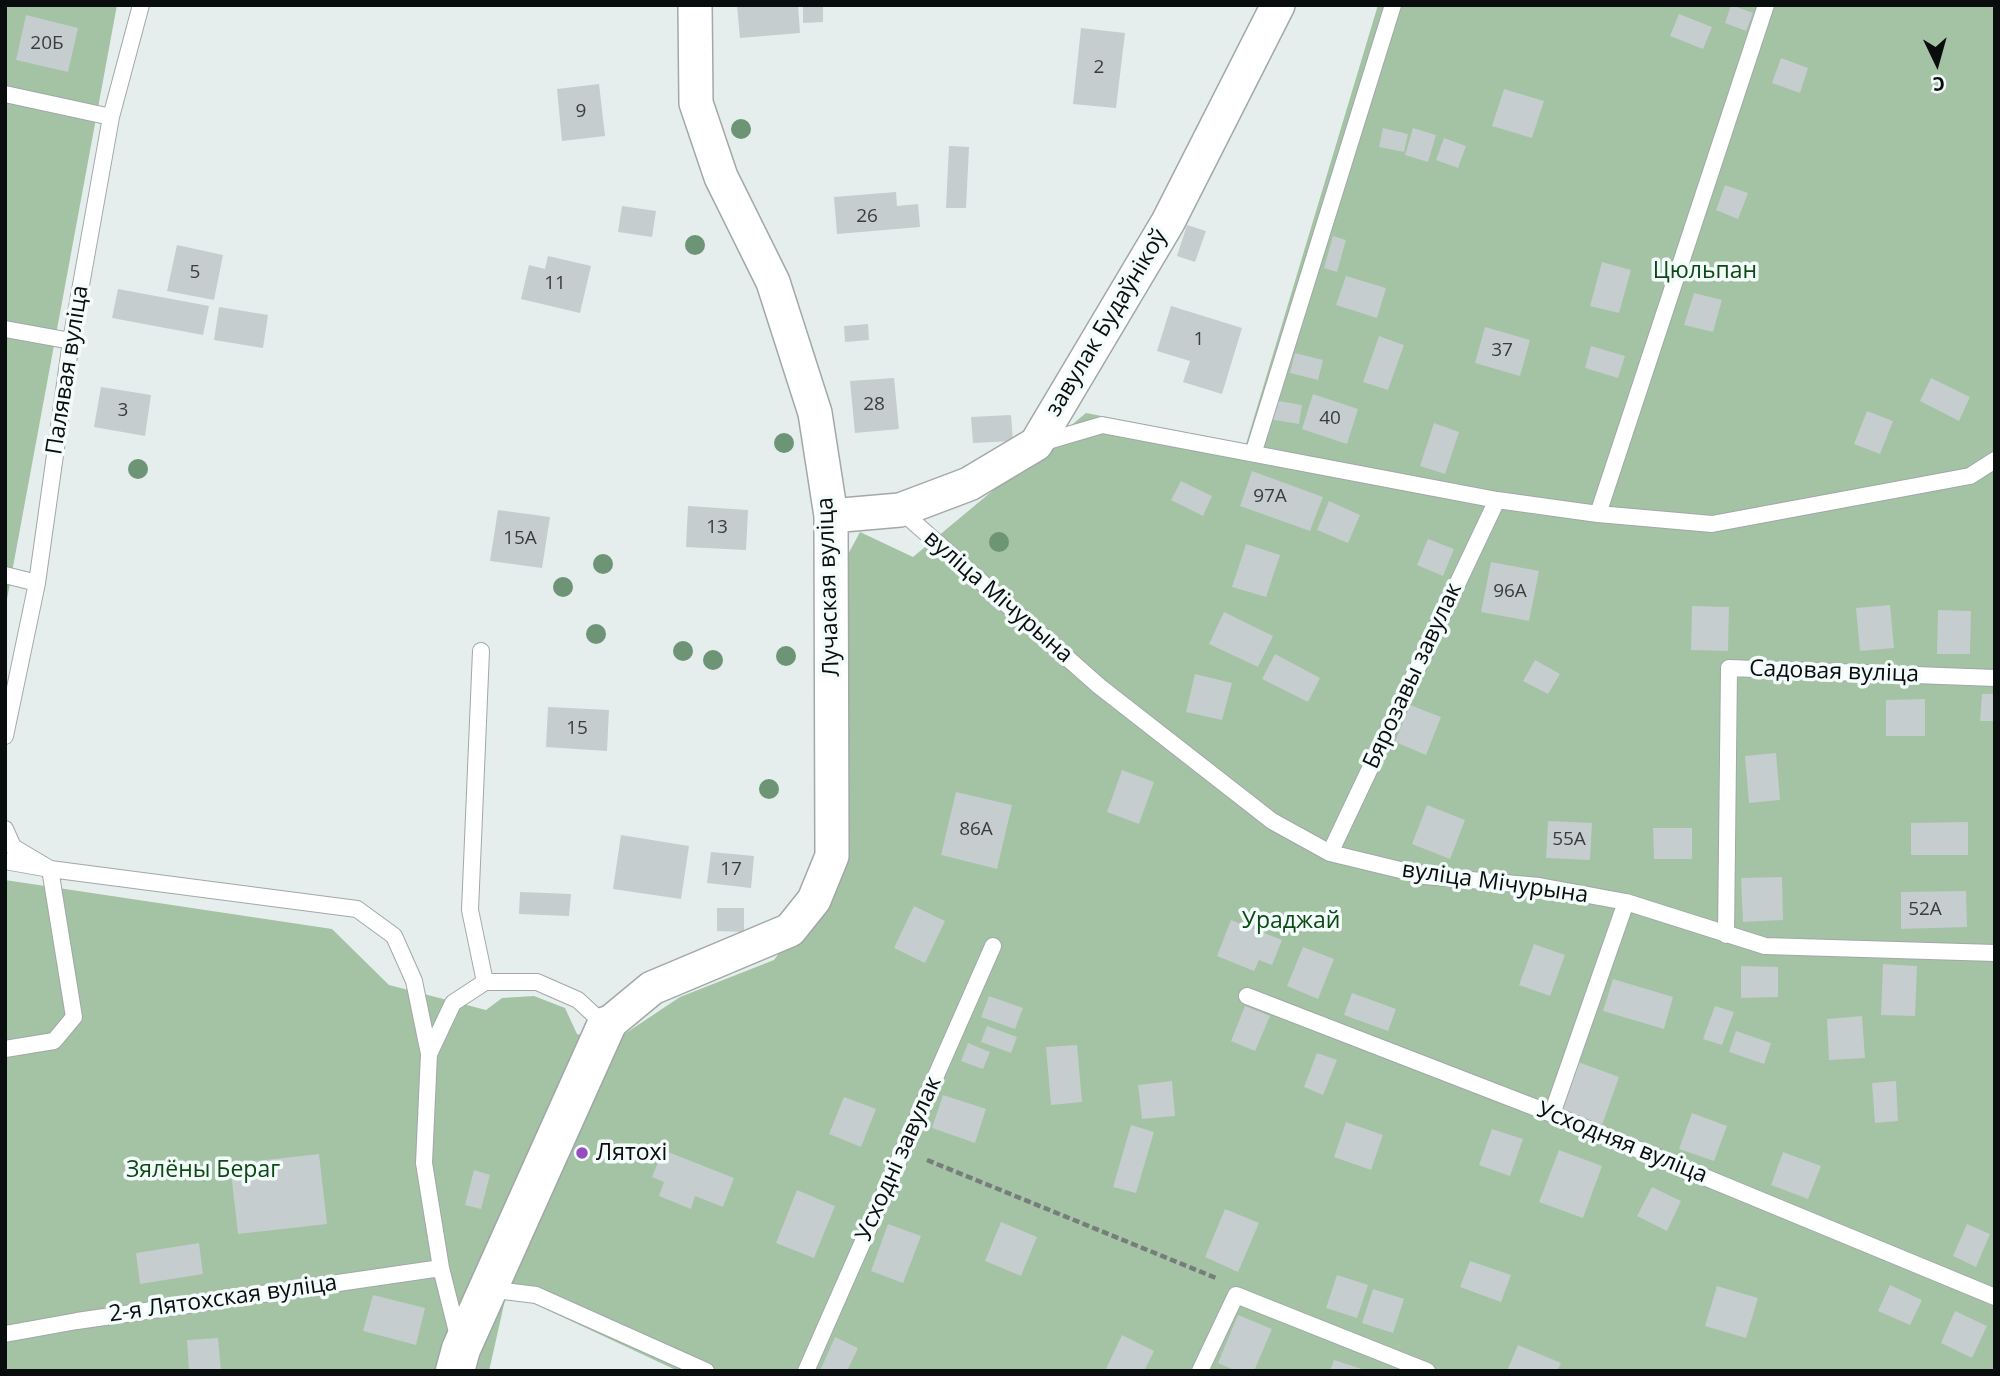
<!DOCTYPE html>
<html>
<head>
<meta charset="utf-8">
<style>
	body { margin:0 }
	#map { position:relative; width:2000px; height:1376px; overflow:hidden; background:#e5eeed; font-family:"Open Sans",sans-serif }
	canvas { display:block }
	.frame { position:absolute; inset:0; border:7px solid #0a0d0d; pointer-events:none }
	.north { position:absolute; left:1902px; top:28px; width:70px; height:70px; -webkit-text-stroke:5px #f3fbfb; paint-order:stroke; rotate:175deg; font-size:19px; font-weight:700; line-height:28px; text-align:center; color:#0a0d0d }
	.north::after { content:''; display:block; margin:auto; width:24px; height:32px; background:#0a0d0d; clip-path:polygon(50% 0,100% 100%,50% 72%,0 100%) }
</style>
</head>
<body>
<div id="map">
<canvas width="2000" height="1376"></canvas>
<div class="frame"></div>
<div class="north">С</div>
</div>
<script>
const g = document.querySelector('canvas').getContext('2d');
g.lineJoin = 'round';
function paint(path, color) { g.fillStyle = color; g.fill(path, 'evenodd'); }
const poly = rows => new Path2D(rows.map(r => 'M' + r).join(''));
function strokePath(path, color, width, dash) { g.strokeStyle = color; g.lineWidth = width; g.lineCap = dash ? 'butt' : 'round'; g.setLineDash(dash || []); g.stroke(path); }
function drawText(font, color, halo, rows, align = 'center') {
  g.font = font + ' "Open Sans",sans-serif'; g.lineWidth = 7; g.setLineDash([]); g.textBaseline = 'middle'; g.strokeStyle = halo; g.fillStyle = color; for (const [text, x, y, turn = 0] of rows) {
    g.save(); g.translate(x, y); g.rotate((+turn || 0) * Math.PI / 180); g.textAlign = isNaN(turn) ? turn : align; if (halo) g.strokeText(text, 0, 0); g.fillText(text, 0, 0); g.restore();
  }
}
paint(poly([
	[5,5,117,5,5,610],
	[1378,5,1995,5,1995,1371,678,1371,507,1291,489,1371,5,1371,5,880,332,929,389,985,486,1010,502,998,534,996,565,1008,577,1034,611,1043,680,997,774,960,845,863,845,560,860,532,913,557,1086,413,1246,444]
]), '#a4c2a4');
paint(poly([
	[737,5,798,5,800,33,740,38],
	[803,5,823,5,823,22,803,23],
	[1731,5,1753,13,1746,31,1725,23],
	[1679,14,1712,27,1703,49,1670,36],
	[26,15,78,28,68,72,16,60],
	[1081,28,1125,33,1116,108,1073,104],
	[1781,58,1808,68,1800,93,1772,83],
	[599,84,605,136,562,141,557,89],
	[1504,89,1544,101,1532,138,1492,126],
	[1383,128,1408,134,1404,152,1379,147],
	[1413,128,1436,135,1428,162,1405,155],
	[1444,138,1466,146,1458,168,1436,160],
	[949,146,969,147,966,208,946,208],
	[1725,185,1748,193,1738,219,1716,210],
	[896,192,897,206,918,204,920,227,837,234,834,197],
	[622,206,656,211,652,237,618,232],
	[1187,225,1206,231,1195,262,1177,256],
	[1333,236,1346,240,1337,272,1324,268],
	[177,245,223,255,214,300,167,291],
	[548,256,591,266,580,313,521,299,529,265,545,269],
	[1602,262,1631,270,1619,313,1590,306],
	[1346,276,1386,288,1377,318,1336,305],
	[118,289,209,306,203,335,112,318],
	[1694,293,1722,300,1713,332,1684,325],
	[1171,306,1242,328,1222,394,1183,382,1190,361,1157,351],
	[219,307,268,315,263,348,214,340],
	[868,324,869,340,845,342,844,326],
	[1485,327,1530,340,1520,376,1475,363],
	[1379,336,1404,345,1388,390,1363,382],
	[1591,346,1625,356,1618,378,1585,368],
	[1295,353,1323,360,1318,380,1290,373],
	[894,378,899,429,855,433,850,381],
	[1931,378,1970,397,1959,421,1920,401],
	[101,387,151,395,145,436,94,427],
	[1313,394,1358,409,1347,444,1302,429],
	[1273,400,1302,405,1299,424,1269,419],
	[1867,411,1893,421,1880,454,1854,444],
	[1011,415,1013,441,973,443,971,417],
	[1434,423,1459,432,1445,474,1420,466],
	[1252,471,1323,497,1310,531,1240,506],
	[1181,481,1212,496,1203,516,1171,500],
	[1329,501,1360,515,1348,543,1317,530],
	[688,506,748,510,746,550,686,547],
	[498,510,550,517,542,568,490,561],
	[1428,539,1454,549,1443,576,1417,565],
	[1246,544,1280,555,1266,597,1232,587],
	[1491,562,1539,571,1529,621,1481,612],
	[1890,605,1894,648,1860,651,1856,608],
	[1692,606,1729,607,1728,651,1691,650],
	[1938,610,1971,611,1970,654,1937,654],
	[1224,612,1273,636,1258,667,1209,644],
	[1275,654,1320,678,1308,702,1262,679],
	[1535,660,1560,674,1548,694,1523,681],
	[1195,674,1232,683,1222,720,1186,712],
	[1982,694,1995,694,1995,721,1980,721],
	[1925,699,1925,736,1886,736,1886,700],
	[1410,705,1441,717,1426,755,1395,742],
	[548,707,609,710,607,751,546,747],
	[1776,753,1780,800,1749,803,1745,756],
	[1122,770,1154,782,1139,824,1107,812],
	[956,792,1012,805,997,869,941,855],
	[1427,805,1465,820,1450,859,1412,844],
	[1548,821,1592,823,1590,860,1546,858],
	[1968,822,1968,855,1911,855,1911,823],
	[1653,828,1692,828,1692,859,1654,859],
	[621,835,689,846,681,899,613,889],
	[711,852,754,856,751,888,707,883],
	[1782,877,1783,920,1743,922,1741,878],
	[1966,891,1967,927,1901,929,1901,892],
	[520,892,571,894,569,916,519,914],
	[914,906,945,921,925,963,894,948],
	[717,908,744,908,744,932,717,931],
	[1231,920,1282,940,1272,965,1259,960,1254,971,1217,956],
	[1534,944,1565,955,1550,996,1519,985],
	[1303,947,1334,959,1318,999,1287,986],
	[1883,964,1917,966,1915,1016,1881,1015],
	[1741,966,1778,967,1778,997,1741,998],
	[1613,979,1673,997,1664,1029,1603,1011],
	[1352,993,1396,1009,1388,1031,1344,1015],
	[989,996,1023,1008,1015,1029,981,1017],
	[1245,1006,1270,1016,1255,1051,1231,1041],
	[1715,1006,1734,1012,1722,1045,1703,1039],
	[1862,1016,1865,1058,1829,1060,1827,1019],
	[987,1026,1017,1037,1011,1053,981,1042],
	[1736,1031,1771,1043,1764,1064,1729,1052],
	[968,1043,990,1052,983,1069,961,1061],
	[1077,1045,1082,1102,1051,1105,1046,1047],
	[1317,1053,1337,1060,1323,1095,1304,1087],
	[1578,1062,1619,1077,1602,1125,1560,1110],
	[1172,1081,1175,1116,1142,1119,1138,1085],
	[1896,1081,1898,1121,1875,1123,1872,1083],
	[943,1095,986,1109,975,1143,932,1128],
	[844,1097,876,1109,861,1147,829,1134],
	[1692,1113,1727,1126,1714,1161,1679,1149],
	[1346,1122,1383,1135,1371,1170,1334,1157],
	[1131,1125,1154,1132,1136,1193,1113,1187],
	[1492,1129,1523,1139,1510,1176,1479,1165],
	[663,1150,734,1178,723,1207,695,1196,691,1209,659,1196,664,1182,652,1177],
	[1559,1150,1602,1166,1583,1218,1539,1202],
	[1783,1152,1821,1166,1808,1199,1771,1185],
	[319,1154,327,1224,238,1234,230,1164],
	[474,1170,490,1175,481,1209,465,1205],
	[1652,1187,1681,1201,1667,1231,1637,1216],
	[797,1190,835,1206,814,1258,776,1243],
	[1225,1209,1259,1223,1238,1272,1205,1257],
	[1001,1222,1037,1237,1021,1276,985,1261],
	[888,1224,921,1236,903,1283,871,1271],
	[1967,1224,1990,1234,1976,1267,1953,1256],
	[199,1243,203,1274,140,1284,136,1253],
	[1470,1261,1511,1275,1501,1302,1460,1287],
	[1337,1275,1368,1285,1357,1318,1326,1308],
	[1890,1285,1922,1300,1910,1325,1878,1311],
	[1717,1286,1758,1298,1746,1338,1705,1326],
	[1373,1289,1404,1299,1393,1333,1362,1323],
	[373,1295,425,1308,416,1345,363,1331],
	[1955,1311,1987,1326,1972,1358,1941,1343],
	[1238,1315,1272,1329,1254,1371,1236,1371,1218,1363],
	[1122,1335,1154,1351,1144,1371,1106,1369],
	[835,1337,858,1348,847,1371,820,1371],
	[218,1338,221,1371,189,1371,187,1340],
	[1518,1345,1561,1363,1557,1371,1507,1371],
	[1334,1360,1365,1370,1365,1371,1330,1371]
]), '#c5cdcf');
const lane = poly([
	[5,94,111,117],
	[5,329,71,341],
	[1041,443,1102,425,1497,500,1598,514,1712,524,1970,476,1995,460],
	[1254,451,1393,5],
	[900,510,1099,686,1272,821,1330,853,1425,876,1539,886,1626,902,1765,946,1995,953],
	[1598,514,1766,5],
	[5,575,37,583],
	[481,651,470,910,485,982],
	[5,736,37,583,71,341,111,117,141,5],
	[5,829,13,847,50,869,357,909,394,936,414,981,429,1054],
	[1330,853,1497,500],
	[5,861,50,869,74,1017,54,1041,5,1049],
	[1726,935,1729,668,1995,678],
	[1247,996,1552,1114,1995,1297],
	[1552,1114,1626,902],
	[488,1289,536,1295,706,1371],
	[5,1334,77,1321,441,1268],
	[459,1340,441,1268,424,1163,429,1054,453,1003,485,982,537,982,578,1000,606,1026],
	[806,1371,993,946],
	[1200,1371,1236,1295,1427,1371]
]);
const street = poly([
	[831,516,900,510,969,484,1036,444,1168,222,1278,5],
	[606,1026,652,988,790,930,814,900,832,856,831,516,815,413,773,282,721,177,696,103,695,5]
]);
const secondary = poly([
	[455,1371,461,1349,606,1026]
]);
strokePath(lane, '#a1a8a8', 18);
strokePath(street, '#a1a8a8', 36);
strokePath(secondary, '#a1a8a8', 41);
strokePath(poly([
	[927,1160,1216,1278]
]), '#777d7c', 4.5, [7, 3.5]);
strokePath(lane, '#fff', 16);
strokePath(street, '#fff', 33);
strokePath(secondary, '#fff', 38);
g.fillStyle = '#6e9476';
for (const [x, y] of [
	[741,129],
	[695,245],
	[784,443],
	[138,469],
	[999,542],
	[603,564],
	[563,587],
	[596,634],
	[683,651],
	[786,656],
	[713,660],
	[769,789]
]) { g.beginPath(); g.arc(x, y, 10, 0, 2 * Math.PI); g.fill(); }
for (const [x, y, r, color] of [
	[582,1153,7,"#944cbe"]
]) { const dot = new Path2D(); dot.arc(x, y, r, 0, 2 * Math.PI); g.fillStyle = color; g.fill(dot); strokePath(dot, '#f3fbfb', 2.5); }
drawText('19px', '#393d3e', null, [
	["20Б",47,44],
	["2",1099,68],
	["9",581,112],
	["26",867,217],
	["5",195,273],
	["11",555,284],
	["1",1199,340],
	["37",1502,351],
	["28",874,405],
	["3",123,411],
	["40",1330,419],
	["97А",1270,497],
	["13",717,528],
	["15А",520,539],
	["96А",1510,592],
	["15",577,729],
	["86А",976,830],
	["55А",1569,840],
	["17",731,870],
	["52А",1925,910]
]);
drawText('23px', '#0c4a15', '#f3fbfb', [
	["Цюльпан",1705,271],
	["Ураджай",1291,921],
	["Зялёны Бераг",203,1170]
]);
drawText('23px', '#0a0d0d', '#f3fbfb', [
	["завулак Будаўнікоў",1107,323,-59],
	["Палявая вуліца",68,370,-81],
	["Лучаская вуліца",829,587,-92],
	["вуліца Мічурына",998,597,41],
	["Садовая вуліца",1834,672,2],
	["Бярозавы завулак",1413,676,-65],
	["вуліца Мічурына",1495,883,8],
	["Усходняя вуліца",1622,1143,22],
	["Усходні завулак",899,1159,-66],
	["2-я Лятохская вуліца",223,1299,-8]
]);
drawText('23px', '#0a0d0d', '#f3fbfb', [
	["Лятохі",596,1153]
], 'left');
</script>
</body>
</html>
